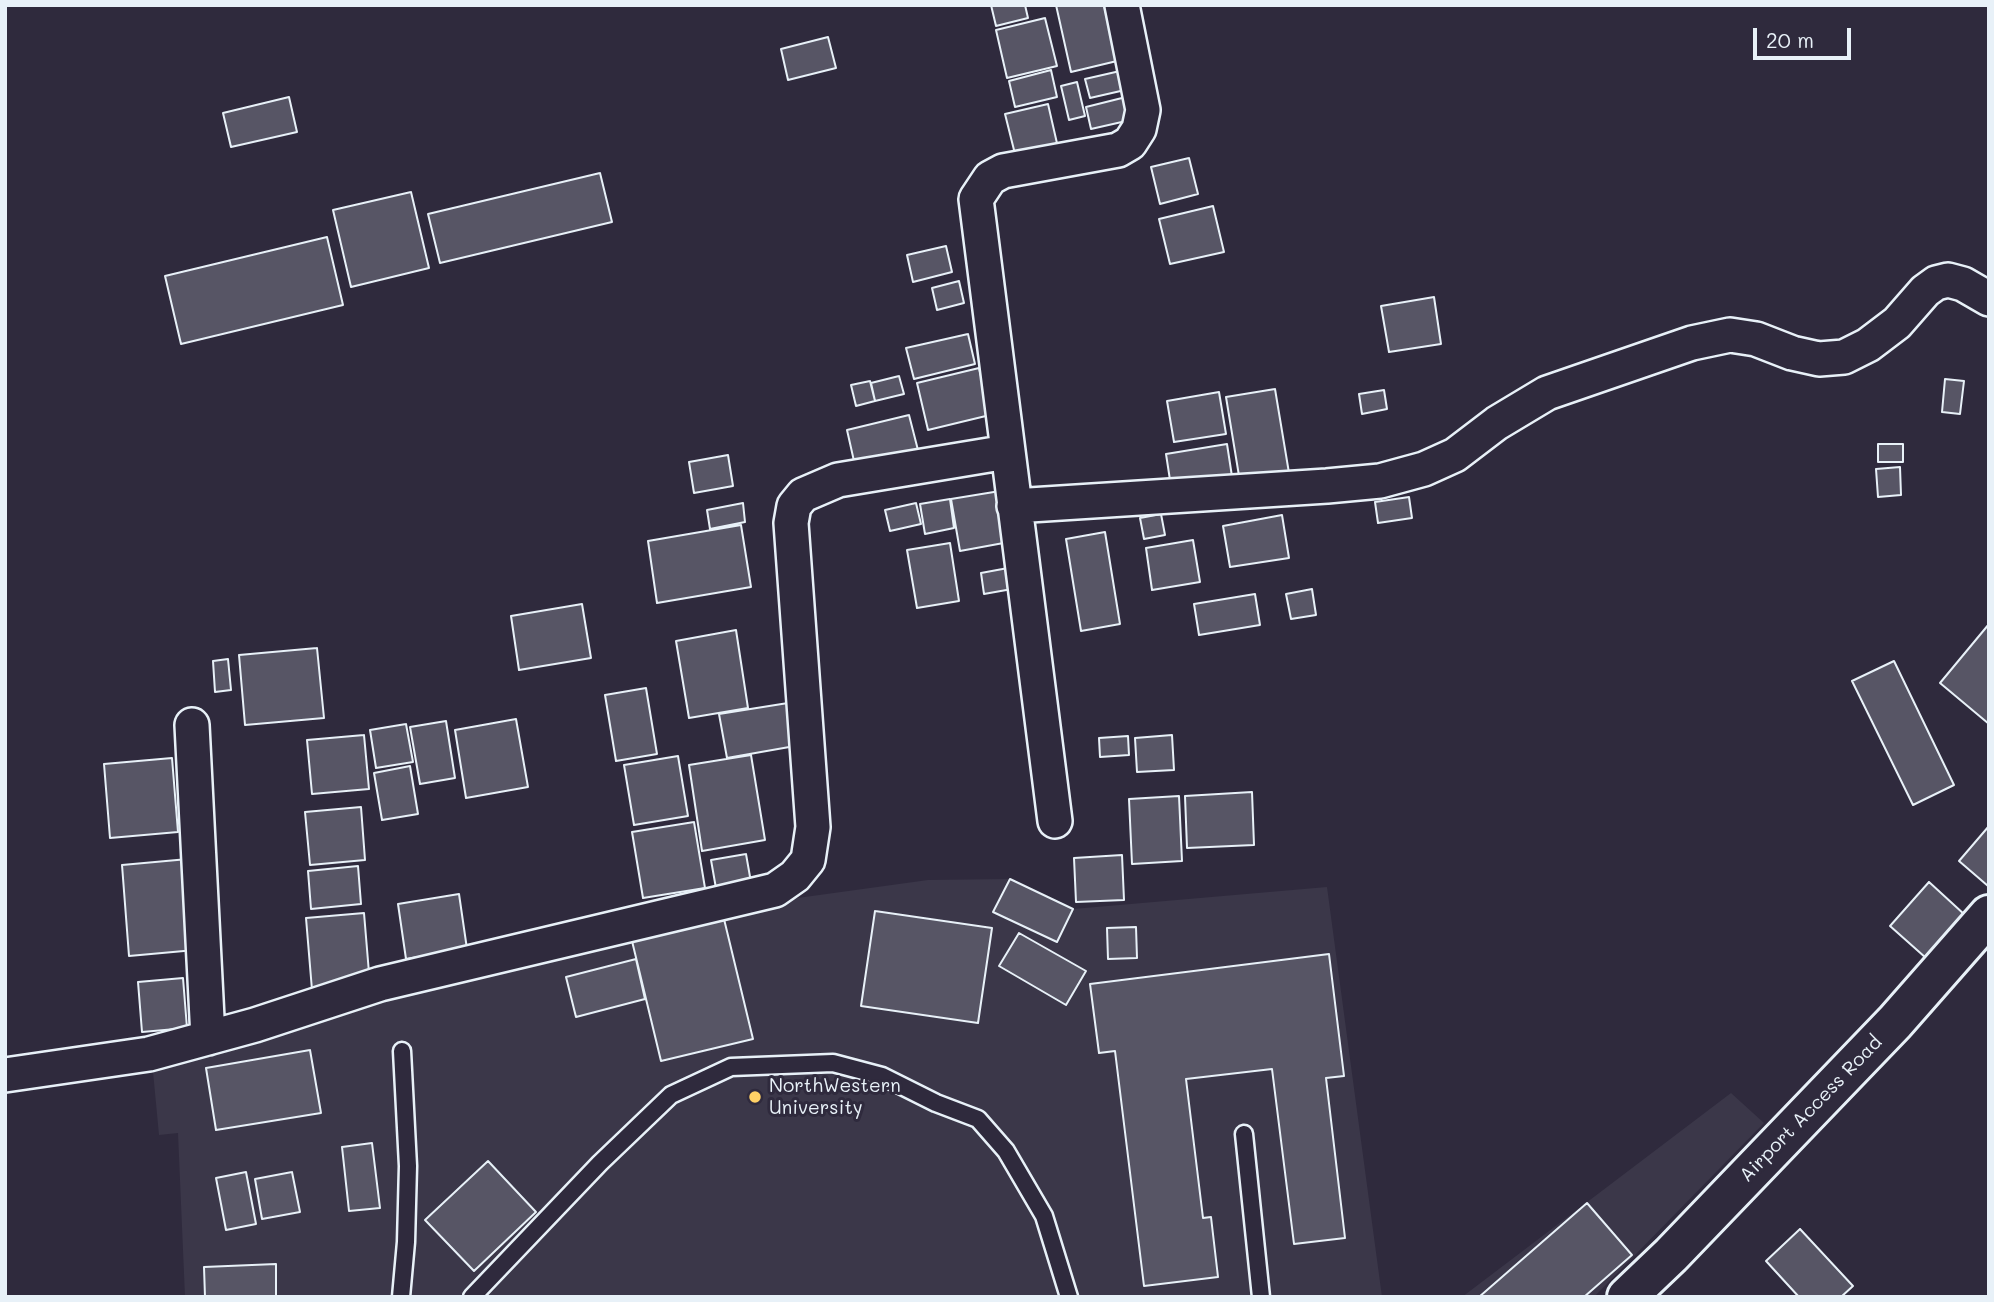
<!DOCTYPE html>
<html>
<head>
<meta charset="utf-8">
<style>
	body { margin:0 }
	#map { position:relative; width:1994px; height:1302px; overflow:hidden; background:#2f2a3d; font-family:Mali,sans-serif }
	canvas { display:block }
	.frame { position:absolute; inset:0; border:7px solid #e8f1f8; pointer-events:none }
	.scale { position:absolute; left:1753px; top:28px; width:98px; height:32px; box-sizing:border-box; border:4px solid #e8f1f8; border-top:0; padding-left:9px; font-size:21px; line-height:24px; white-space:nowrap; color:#e8f1f8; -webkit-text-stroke:5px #2f2a3d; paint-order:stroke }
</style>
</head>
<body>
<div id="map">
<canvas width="1994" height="1302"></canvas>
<div class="frame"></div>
<div class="scale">20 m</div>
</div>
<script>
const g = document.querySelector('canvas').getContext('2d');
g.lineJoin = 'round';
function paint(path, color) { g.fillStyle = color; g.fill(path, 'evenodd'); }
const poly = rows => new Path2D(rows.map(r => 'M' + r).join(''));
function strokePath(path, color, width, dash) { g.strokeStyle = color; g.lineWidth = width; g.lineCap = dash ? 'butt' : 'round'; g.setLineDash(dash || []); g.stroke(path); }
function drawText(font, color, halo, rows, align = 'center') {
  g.font = font + ' Mali,sans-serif'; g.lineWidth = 6; g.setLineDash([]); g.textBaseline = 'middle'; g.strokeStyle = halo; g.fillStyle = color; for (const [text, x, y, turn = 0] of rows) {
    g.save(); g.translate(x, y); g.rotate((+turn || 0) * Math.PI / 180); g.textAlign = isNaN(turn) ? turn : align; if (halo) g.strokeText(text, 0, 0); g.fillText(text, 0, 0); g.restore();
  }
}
paint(poly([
	[1010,879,1073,909,1327,887,1382,1297,185,1297,178,1133,159,1135,152,1061,725,908,928,880],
	[1731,1093,1764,1123,1594,1297,1462,1297]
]), '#3b3749');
const building = poly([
	[991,5,1025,5,1028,18,996,26,991,5],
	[1056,5,1104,5,1117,61,1071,72,1056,5],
	[1045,18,1057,66,1007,78,996,30,1045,18],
	[828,37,836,68,788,80,781,49,828,37],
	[1051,70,1057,97,1015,107,1009,81,1051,70],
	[1120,71,1125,90,1090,98,1085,79,1120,71],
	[1077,82,1085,116,1069,120,1061,86,1077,82],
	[1130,96,1135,119,1091,129,1086,107,1130,96],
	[289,97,297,132,231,147,223,113,289,97],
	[1048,104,1059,152,1017,162,1005,114,1048,104],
	[1189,158,1198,194,1160,204,1151,167,1189,158],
	[600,173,612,222,440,263,428,214,600,173],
	[411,192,429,268,351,287,333,210,411,192],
	[1213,206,1224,252,1170,264,1159,219,1213,206],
	[327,237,343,305,181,344,165,276,327,237],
	[946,246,952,272,913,282,907,255,946,246],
	[959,281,964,303,937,310,932,288,959,281],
	[1434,297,1441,344,1389,352,1381,306,1434,297],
	[968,334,975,364,914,379,906,348,968,334],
	[979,368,990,415,928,430,917,383,979,368],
	[899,376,904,394,875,401,871,383,899,376],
	[1945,379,1964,381,1960,414,1942,412,1945,379],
	[870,381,875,401,856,406,851,385,870,381],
	[1275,389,1290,479,1241,488,1226,397,1275,389],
	[1384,390,1387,409,1362,414,1359,394,1384,390],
	[1219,392,1226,434,1174,442,1167,401,1219,392],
	[909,415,919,454,856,470,847,430,909,415],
	[1227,444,1233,483,1172,493,1166,454,1227,444],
	[1878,444,1903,444,1903,462,1878,462,1878,444],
	[728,455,733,486,694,493,689,462,728,455],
	[1900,467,1901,495,1878,497,1876,469,1900,467],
	[1000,491,1009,542,960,551,951,499,1000,491],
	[1409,497,1412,518,1378,523,1375,502,1409,497],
	[950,499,954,528,925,534,920,504,950,499],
	[743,503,745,522,710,529,707,510,743,503],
	[916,503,921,524,890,531,885,510,916,503],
	[1161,514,1165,535,1144,539,1140,518,1161,514],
	[1282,515,1289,558,1230,567,1223,526,1282,515],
	[741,525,751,587,657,603,648,541,741,525],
	[1105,532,1120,624,1081,631,1066,539,1105,532],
	[1193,540,1200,582,1152,590,1146,548,1193,540],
	[950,543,959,601,917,608,907,550,950,543],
	[1008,568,1012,589,984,594,981,573,1008,568],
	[1312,589,1316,615,1291,619,1286,594,1312,589],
	[1255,594,1260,625,1199,635,1194,604,1255,594],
	[582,604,591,658,519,670,511,616,582,604],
	[1989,624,1989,724,1940,683,1989,624],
	[736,630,748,708,689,718,676,641,736,630],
	[317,648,324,718,245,725,239,655,317,648],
	[228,659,231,690,215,692,213,661,228,659],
	[1894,661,1954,785,1913,805,1852,681,1894,661],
	[646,688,657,754,616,761,605,695,646,688],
	[788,703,795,746,727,758,719,714,788,703],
	[516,719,528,787,466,798,455,730,516,719],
	[446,721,455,778,420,784,410,727,446,721],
	[406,724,413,762,376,768,370,730,406,724],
	[364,735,369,789,312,794,307,740,364,735],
	[1172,735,1174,770,1137,772,1135,738,1172,735],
	[1128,736,1129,755,1100,757,1099,738,1128,736],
	[751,755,765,840,702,851,689,765,751,755],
	[678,756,688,816,634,825,624,765,678,756],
	[172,758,178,832,110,838,104,764,172,758],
	[410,766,418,814,382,820,374,773,410,766],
	[1252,792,1254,845,1187,848,1185,796,1252,792],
	[1179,796,1182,861,1132,864,1129,799,1179,796],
	[361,807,365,860,310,865,305,812,361,807],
	[694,822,705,888,643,898,632,832,694,822],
	[1989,826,1989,885,1988,886,1959,861,1989,826],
	[746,854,752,888,717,894,711,860,746,854],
	[1122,855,1124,900,1076,902,1074,858,1122,855],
	[188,859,195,950,129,956,122,865,188,859],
	[358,866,361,904,311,909,308,871,358,866],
	[1010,879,1073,909,1057,942,993,912,1010,879],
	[1929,882,1965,915,1926,958,1890,926,1929,882],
	[459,894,467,949,406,959,398,904,459,894],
	[875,911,992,928,978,1023,861,1006,875,911],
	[364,913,370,985,312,990,306,918,364,913],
	[724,919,753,1039,661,1061,632,941,724,919],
	[1136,927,1137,958,1108,959,1107,928,1136,927],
	[1019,933,1086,971,1066,1005,999,966,1019,933],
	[1329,954,1344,1076,1326,1078,1345,1238,1294,1244,1272,1069,1186,1079,1203,1218,1211,1217,1218,1277,1144,1286,1115,1051,1099,1053,1090,984,1329,954],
	[636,959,645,999,576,1017,566,977,636,959],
	[183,978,187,1028,142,1032,138,982,183,978],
	[310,1050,321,1113,216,1130,206,1068,310,1050],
	[372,1143,380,1208,349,1211,342,1147,372,1143],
	[488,1161,536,1212,474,1271,425,1220,488,1161],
	[246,1172,256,1224,226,1230,216,1178,246,1172],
	[292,1172,300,1212,262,1219,255,1179,292,1172],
	[1587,1203,1632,1255,1584,1297,1479,1297,1587,1203],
	[1800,1229,1853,1286,1841,1297,1799,1297,1766,1261,1800,1229],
	[276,1264,276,1297,205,1297,204,1267,276,1264]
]);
paint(building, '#575565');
strokePath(building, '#e8f1f8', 2);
const service = poly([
	[1244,1134,1261,1297],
	[401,1297,406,1242,408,1166,402,1051],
	[472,1297,600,1163,671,1095,731,1067,833,1063,882,1076,936,1103,978,1119,1006,1151,1044,1216,1069,1297]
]);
const minor = poly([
	[1014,506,1327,486,1380,481,1424,469,1455,455,1497,423,1547,393,1692,343,1730,335,1756,339,1792,353,1819,359,1844,357,1868,345,1897,323,1925,291,1936,283,1948,280,1963,284,1989,299],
	[192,725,208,1038],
	[1055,821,976,199,990,178,1003,171,1118,150,1130,143,1139,129,1143,110,1122,5],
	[5,1075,149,1054,255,1025,380,984,775,890,795,876,808,860,813,827,791,523,794,506,803,495,838,480,1007,452]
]);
const primary = poly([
	[1627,1297,1671,1255,1895,1022,1989,915]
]);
strokePath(service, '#e8f1f8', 21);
strokePath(minor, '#e8f1f8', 38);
strokePath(primary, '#e8f1f8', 44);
strokePath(service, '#2f2a3d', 16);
strokePath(minor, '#2f2a3d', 33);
strokePath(primary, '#2f2a3d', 38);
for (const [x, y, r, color] of [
	[755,1097,7,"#ffd166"]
]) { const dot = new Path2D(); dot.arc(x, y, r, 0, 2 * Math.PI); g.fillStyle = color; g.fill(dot); strokePath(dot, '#2f2a3d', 2.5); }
drawText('19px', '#e8f1f8', '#2f2a3d', [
	["NorthWestern",769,1086],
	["University",769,1108]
], 'left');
drawText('19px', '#e8f1f8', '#2f2a3d', [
	["Airport Access Road",1811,1109,-46]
]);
</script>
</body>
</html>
